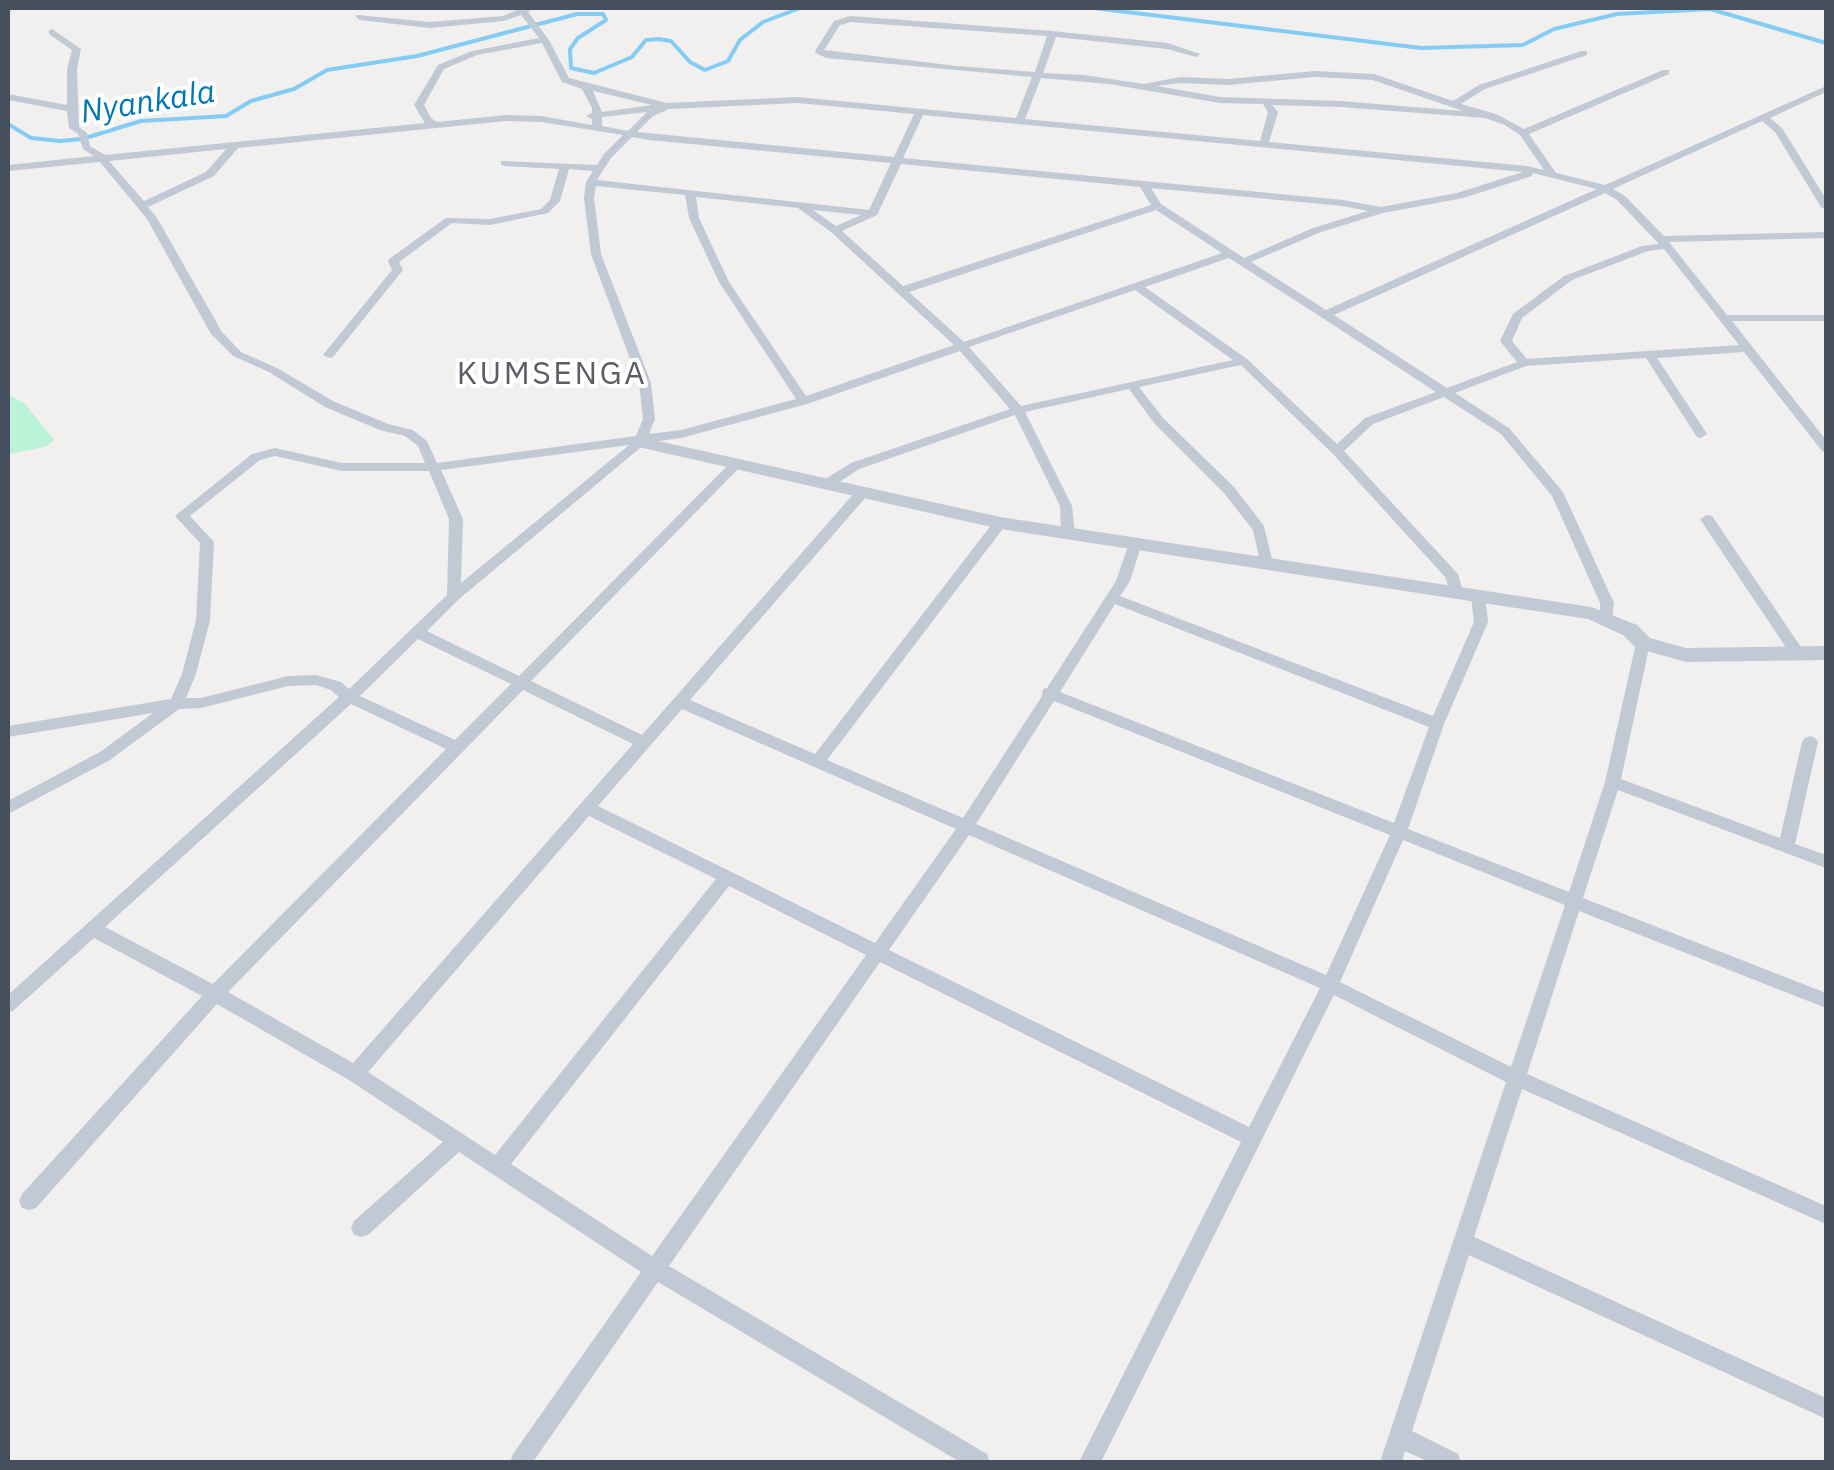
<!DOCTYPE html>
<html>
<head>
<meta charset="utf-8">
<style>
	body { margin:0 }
	#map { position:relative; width:1834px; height:1470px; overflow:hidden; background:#f2efef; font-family:"IBM Plex Sans",sans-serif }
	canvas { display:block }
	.frame { position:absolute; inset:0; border:10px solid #454f5e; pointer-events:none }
</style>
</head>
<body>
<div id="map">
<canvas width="1834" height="1470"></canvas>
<div class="frame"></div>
</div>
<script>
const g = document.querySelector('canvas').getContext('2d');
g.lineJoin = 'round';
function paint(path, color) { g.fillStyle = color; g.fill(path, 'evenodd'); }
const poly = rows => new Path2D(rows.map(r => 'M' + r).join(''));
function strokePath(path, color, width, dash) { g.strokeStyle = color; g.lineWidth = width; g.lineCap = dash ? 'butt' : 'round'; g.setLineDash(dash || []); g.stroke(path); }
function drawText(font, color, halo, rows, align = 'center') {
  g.font = font + ' "IBM Plex Sans",sans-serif'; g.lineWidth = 8; g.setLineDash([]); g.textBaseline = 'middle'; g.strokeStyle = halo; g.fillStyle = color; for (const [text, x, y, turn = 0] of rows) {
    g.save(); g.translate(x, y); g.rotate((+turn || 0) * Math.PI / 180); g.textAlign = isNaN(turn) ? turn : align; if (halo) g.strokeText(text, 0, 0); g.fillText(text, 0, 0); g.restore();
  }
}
paint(poly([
	[8,394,25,404,54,440,45,447,8,454]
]), '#baf3d7');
strokePath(poly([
	[1094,8,1421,48,1523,45,1554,29,1617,14,1710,9,1826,43],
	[8,124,31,138,60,141,82,139,141,121,226,116,251,101,294,89,327,70,417,56,577,14,603,14,606,20,578,38,570,49,571,68,594,73,632,57,646,40,659,39,671,41,690,62,705,70,728,61,740,40,763,22,800,8]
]), '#83cdf4', 4);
paint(poly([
	[516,8,536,8,528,12,549,40,569,78,667,103,798,97,1016,118,1032,77,826,58,816,53,815,51,834,21,850,16,1052,31,1168,43,1200,54,1196,57,1167,49,1056,37,1043,73,1084,75,1144,84,1180,77,1228,79,1315,71,1374,74,1453,101,1479,85,1581,51,1587,51,1587,55,1485,89,1461,104,1496,114,1524,129,1663,70,1669,70,1669,74,1529,134,1556,173,1605,185,1826,86,1826,92,1770,118,1782,128,1826,199,1826,210,1821,207,1775,132,1762,121,1613,189,1625,196,1664,236,1826,232,1826,238,1669,242,1727,315,1826,315,1826,321,1732,321,1826,440,1826,452,1822,451,1744,352,1657,358,1707,434,1701,438,1697,437,1646,358,1526,366,1455,393,1509,428,1563,492,1614,603,1612,621,1607,623,1600,618,1600,603,1552,496,1501,434,1444,397,1373,424,1344,451,1458,574,1463,592,1456,597,1449,592,1446,578,1333,454,1241,365,1139,387,1163,418,1234,487,1264,526,1273,563,1271,566,1261,566,1253,530,1224,493,1155,424,1129,389,1025,412,1072,506,1075,533,1073,536,1063,536,1061,533,1060,506,1015,415,859,469,832,487,822,487,822,481,851,463,1010,409,960,351,807,404,681,438,646,443,459,599,427,631,519,676,730,463,738,463,738,469,531,681,642,735,856,491,866,491,867,494,866,497,690,700,815,754,995,520,1005,520,1007,523,1005,526,827,760,963,818,1042,696,1043,689,1047,688,1116,581,1130,540,1140,540,1142,543,1130,581,1120,596,1433,716,1474,622,1471,596,1478,591,1485,596,1488,622,1444,724,1408,829,1569,892,1605,782,1636,643,1643,638,1648,639,1650,643,1621,779,1780,838,1802,742,1805,738,1810,736,1815,738,1818,742,1795,844,1826,855,1826,868,1618,790,1583,898,1826,993,1826,1008,1579,911,1527,1074,1826,1206,1826,1224,1522,1089,1474,1237,1826,1398,1826,1419,1469,1255,1412,1431,1458,1454,1461,1462,1429,1462,1405,1451,1402,1462,1380,1462,1506,1082,1334,995,1101,1462,1079,1462,1241,1142,880,962,669,1266,987,1454,990,1462,960,1462,658,1282,533,1462,510,1462,513,1454,641,1272,459,1152,368,1235,361,1237,354,1235,351,1228,354,1221,443,1142,349,1080,217,1004,36,1208,29,1210,22,1208,19,1201,22,1194,202,996,94,938,14,1010,8,1013,8,995,339,697,331,690,316,685,288,686,201,708,179,709,110,760,8,814,8,801,100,752,153,713,8,737,8,726,171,699,182,674,196,620,200,543,175,516,252,454,275,448,342,463,425,463,418,446,405,436,380,430,325,407,269,372,233,356,211,334,147,219,100,162,8,171,8,165,94,156,83,149,78,134,69,128,67,111,8,100,8,94,67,105,67,69,72,50,49,34,49,30,52,29,81,49,77,69,79,127,87,133,90,146,105,155,425,123,414,105,438,65,472,51,539,38,521,15,504,21,430,28,360,20,356,17,357,15,430,22,503,16,517,10,516,8],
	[850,22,1047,36,1035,72,957,66,824,50,840,25,850,22],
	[542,43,562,82,582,89,592,108,592,113,586,116,592,119,592,125,541,116,506,115,437,122,431,118,424,105,444,69,477,55,542,43],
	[1315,77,1373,80,1463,111,1340,101,1220,97,1157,86,1180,83,1228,85,1315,77],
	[1041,78,1109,84,1220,103,1263,104,1268,112,1260,141,1025,119,1041,78],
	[593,91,652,105,602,112,593,91],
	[798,103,914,114,894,157,637,132,653,116,669,109,798,103],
	[1272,105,1340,107,1485,118,1505,125,1520,135,1544,170,1527,166,1269,142,1278,112,1272,105],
	[647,112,628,131,602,126,602,117,647,112],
	[923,115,1523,172,1457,193,1381,207,1343,200,903,158,923,115],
	[506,121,541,122,623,135,604,154,597,165,501,161,501,165,504,166,559,169,550,200,541,209,490,219,446,218,389,259,388,261,392,270,323,355,329,358,333,357,403,270,399,262,452,223,490,225,548,213,560,201,569,169,593,171,586,182,584,198,591,254,639,383,643,419,636,436,437,463,427,441,413,430,388,424,333,401,277,368,241,352,222,332,157,218,148,207,214,176,238,148,506,121],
	[632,137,649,140,891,163,869,210,597,180,611,158,632,137],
	[226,149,206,172,144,201,109,161,226,149],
	[901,164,1140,187,1151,205,903,286,842,231,877,215,901,164],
	[1533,173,1597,189,1326,310,1251,262,1321,232,1383,213,1463,198,1532,176,1533,173],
	[596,186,685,195,689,218,719,282,796,399,681,430,649,434,655,419,651,383,601,254,594,198,596,186],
	[1151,188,1343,206,1368,211,1313,228,1244,258,1161,204,1151,188],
	[1605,193,1617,200,1659,244,1642,246,1564,276,1513,314,1500,341,1517,362,1447,388,1334,315,1605,193],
	[696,197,798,208,831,232,954,345,806,396,729,282,699,218,696,197],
	[813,210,861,215,836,226,813,210],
	[1156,210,1222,253,964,342,909,292,1156,210],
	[1664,249,1739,345,1527,359,1512,341,1522,318,1572,280,1648,251,1664,249],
	[1229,258,1321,317,1436,392,1365,418,1337,444,1247,359,1145,287,1229,258],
	[1135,290,1233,360,1021,406,969,347,1135,290],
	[629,445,461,583,463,519,441,470,629,445],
	[275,456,342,471,429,471,449,519,447,595,349,689,341,682,316,675,288,676,201,698,186,698,196,674,210,620,214,542,190,516,260,460,275,456],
	[1115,604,1429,727,1394,823,1060,692,1115,604],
	[418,639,511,684,455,740,360,696,418,639],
	[523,690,633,744,353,1063,228,992,523,690],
	[1054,701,1390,835,1326,975,976,824,1054,701],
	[351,704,446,749,213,984,105,927,351,704],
	[682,709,956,829,875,943,598,806,682,709],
	[589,816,716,879,495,1155,368,1072,589,816],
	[969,835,1320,988,1249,1127,889,950,969,835],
	[1403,840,1565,905,1511,1067,1340,982,1403,840],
	[729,886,866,955,652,1256,511,1164,729,886],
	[1707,515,1712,516,1803,650,1805,654,1803,658,1793,658,1700,519,1707,515]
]), '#c1c9d5');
paint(poly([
	[640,437,1000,517,1591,607,1637,625,1650,638,1686,648,1826,646,1826,660,1686,662,1636,648,1623,635,1588,619,1000,529,634,446,632,442,640,437]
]), '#c1c9d5');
drawText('italic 32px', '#0078b7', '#fff', [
	["Nyankala",148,103,-9]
]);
g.letterSpacing = '2.5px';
drawText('32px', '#5b5e65', '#fff', [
	["KUMSENGA",552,375]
]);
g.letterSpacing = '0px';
</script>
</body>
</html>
